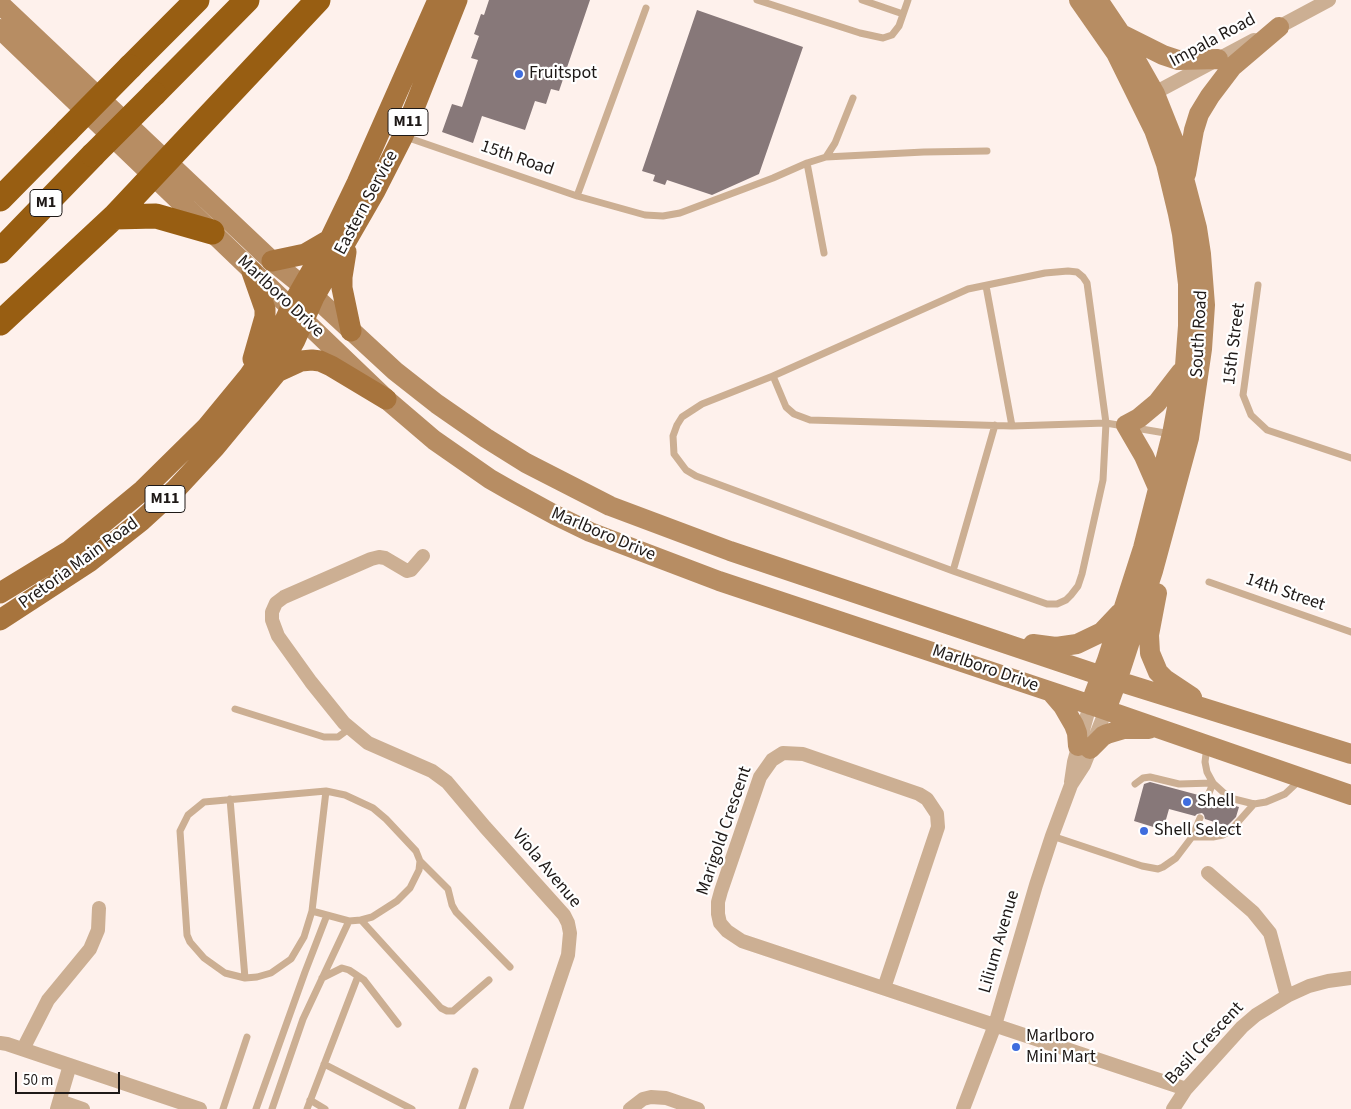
<!DOCTYPE html>
<html>
<head>
<meta charset="utf-8">
<style>
	body { margin:0 }
	#map { position:relative; width:1351px; height:1109px; overflow:hidden; background:#fef1ec; font-family:"Source Sans 3",sans-serif }
	canvas { display:block }
	.scale { position:absolute; left:15px; top:1072px; width:105px; height:22px; box-sizing:border-box; border:2px solid #1e1917; border-top:0; padding-left:6px; font-size:15px; line-height:18px; white-space:nowrap; color:#1e1917; -webkit-text-stroke:4px #fff; paint-order:stroke }
</style>
</head>
<body>
<div id="map">
<canvas width="1351" height="1109"></canvas>
<div class="scale">50 m</div>
</div>
<script>
const g = document.querySelector('canvas').getContext('2d');
g.lineJoin = 'round';
function paint(path, color) { g.fillStyle = color; g.fill(path, 'evenodd'); }
const poly = rows => new Path2D(rows.map(r => 'M' + r).join(''));
function strokePath(path, color, width, dash) { g.strokeStyle = color; g.lineWidth = width; g.lineCap = dash ? 'butt' : 'round'; g.setLineDash(dash || []); g.stroke(path); }
function drawText(font, color, halo, rows, align = 'center') {
  g.font = font + ' "Source Sans 3",sans-serif'; g.lineWidth = 4.5; g.setLineDash([]); g.textBaseline = 'middle'; g.strokeStyle = halo; g.fillStyle = color; for (const [text, x, y, turn = 0] of rows) {
    g.save(); g.translate(x, y); g.rotate((+turn || 0) * Math.PI / 180); g.textAlign = isNaN(turn) ? turn : align; if (halo) g.strokeText(text, 0, 0); g.fillText(text, 0, 0); g.restore();
  }
}
paint(poly([
	[489,0,590,0,559,91,551,89,546,104,535,101,525,130,482,116,473,143,442,132,452,104,462,107,478,60,471,58,479,36,474,34,481,14,484,15],
	[697,10,803,47,759,174,712,195,667,180,665,185,653,181,655,175,642,171],
	[1150,782,1202,796,1203,801,1206,803,1210,802,1212,799,1239,807,1236,817,1227,826,1205,819,1204,815,1202,813,1197,814,1195,816,1169,809,1163,830,1134,821,1144,784]
]), '#877879');
strokePath(poly([
	[757,0,860,33,883,38,892,35,899,26,908,0],
	[862,0,903,14],
	[384,126,403,136,577,196,645,215,663,216,680,213,773,178,807,163,826,157,835,143,853,98],
	[826,157,924,152,987,151],
	[807,163,824,253],
	[577,196,646,8],
	[1258,285,1243,395,1251,415,1267,430,1351,458],
	[986,286,1012,426],
	[773,376,968,289,1045,273,1068,271,1077,272,1083,277,1087,283,1106,423,1103,480,1082,574,1078,586,1071,595,1066,600,1057,604,1047,604,953,571,696,476,686,470,674,454,673,436,677,425,682,417,702,404,773,376,786,407,794,414,810,420,1012,426,1106,423,1171,434],
	[953,571,995,425],
	[1209,582,1351,632],
	[235,709,324,737,338,737,350,728],
	[1207,746,1205,762,1207,772,1213,783,1224,793,1234,799,1254,804,1266,802,1285,794,1300,780],
	[1135,784,1143,778,1150,777,1179,784,1213,783,1207,798],
	[230,799,245,978],
	[1052,836,1142,866,1158,869,1163,867,1176,858,1192,837,1213,837,1223,835,1230,831,1254,804],
	[1192,837,1200,818],
	[420,861,448,889,452,905,456,912,510,967],
	[312,911,349,921,361,920,372,917,397,901,410,888,419,870,420,861,416,851,386,819,373,808,345,795,326,791,204,802,188,815,180,831,187,935,190,942,204,958,225,973,245,978,257,977,271,973,291,959,304,937,312,911,326,791],
	[361,920,441,1008,447,1011,453,1011,489,980],
	[322,978,342,968,349,970,364,980,398,1024],
	[324,1064,412,1109],
	[310,1100,325,1109],
	[223,1109,247,1037],
	[256,1109,305,972,327,915],
	[272,1109,303,1019,349,921],
	[307,1109,358,976],
	[462,1109,475,1071]
]), '#ccaf93', 7);
strokePath(poly([
	[1273,30,1329,0],
	[1147,97,1254,40],
	[423,556,411,570,407,571,385,558,379,557,371,559,284,597,276,603,272,612,272,620,278,636,311,682,344,723,368,743,432,771,447,782,485,827,564,915,568,923,570,933,568,955,516,1109],
	[1071,782,1074,762,1090,705],
	[1208,873,1253,912,1270,933,1287,996],
	[884,988,938,827,937,814,927,799,919,794,803,754,783,753,772,760,760,777,721,891,718,902,718,914,720,923,727,931,742,941,1186,1089],
	[0,1043,7,1044,200,1109],
	[23,1049,48,1000,90,949,98,930,99,908],
	[60,1101,83,1109],
	[57,1109,70,1065],
	[630,1109,643,1099,651,1097,666,1098,698,1109],
	[963,1109,995,1025,1036,885,1052,836,1071,785,1084,765,1106,710],
	[1173,1109,1186,1089,1242,1027,1256,1015,1287,996,1309,986,1328,981,1351,978]
]), '#ccaf93', 14);
strokePath(poly([
	[1079,0,1116,53,1154,130,1166,164,1178,214,1182,234,1188,284,1188,326,1185,366,1172,434,1143,548,1107,660,1090,705],
	[1098,0,1121,34,1155,94,1175,144,1197,228,1201,254,1205,305,1202,349,1189,438,1153,571,1117,681,1106,710],
	[0,4,272,261,303,286,395,371,437,404,486,438,526,463,610,506,730,551,1108,678,1351,754],
	[0,29,386,399,434,440,490,479,511,491,555,515,590,532,719,581,1097,707,1351,795],
	[1121,34,1163,55,1178,60,1218,59],
	[1186,174,1194,130,1199,114,1210,96,1232,67,1279,27],
	[1158,488,1144,456,1126,425,1139,418,1157,403,1181,372],
	[1157,593,1149,635,1150,653,1158,672,1165,679,1192,697],
	[1033,644,1056,647,1077,644,1102,632,1120,613],
	[1051,692,1063,706,1074,725,1077,733,1078,746],
	[1090,749,1103,736,1107,734,1124,729,1149,729]
]), '#b78d63', 20);
strokePath(poly([
	[346,252,342,277,342,288,351,331],
	[272,261,305,254,329,240],
	[252,272,265,309,265,317,253,359],
	[277,372,301,361,312,360,320,361,331,366,386,399],
	[0,593,69,551,143,490,207,427,249,376,281,329,291,307,330,239,357,183,438,0],
	[0,620,89,562,141,521,176,489,215,447,277,372,295,340,314,297,375,191,403,136,457,0]
]), '#a7743d', 21);
strokePath(poly([
	[130,67,197,0],
	[154,94,247,0],
	[0,199,67,131],
	[114,217,156,216,212,232],
	[0,251,93,155],
	[0,323,114,217,318,0]
]), '#985e12', 25);
strokePath(poly([
	[67,131,130,67],
	[93,155,154,94]
]), '#985e12', 25);
for (const [x, y, r, color] of [
	[519,74,5,"#3f6dde"],
	[1187,802,5,"#3f6dde"],
	[1144,831,5,"#3f6dde"],
	[1016,1047,5,"#3f6dde"]
]) { const dot = new Path2D(); dot.arc(x, y, r, 0, 2 * Math.PI); g.fillStyle = color; g.fill(dot); strokePath(dot, '#fff', 2); }
for (const [x, y, w] of [
	[408,122,40],
	[46,203,32],
	[165,499,40]
]) { const box = new Path2D(); box.roundRect(x - w / 2, y - 13.5, w, 27, 4); g.fillStyle = '#fff'; g.fill(box); strokePath(box, '#1e1917', 1); }
drawText('bold 16px', '#1e1917', null, [
	["M11",408,122],
	["M1",46,203],
	["M11",165,499]
]);
drawText('18px', '#1e1917', '#fff', [
	["Impala Road",1213,41,-28],
	["15th Road",517,159,19],
	["Eastern Service",367,203,-62],
	["Marlboro Drive",280,297,43],
	["South Road",1200,334,-87],
	["15th Street",1235,344,-83],
	["Marlboro Drive",603,535,23],
	["Pretoria Main Road",79,564,-36],
	["14th Street",1285,593,19],
	["Marlboro Drive",985,669,19],
	["Marigold Crescent",725,831,-71],
	["Viola Avenue",546,869,50],
	["Lilium Avenue",1000,942,-74],
	["Basil Crescent",1205,1044,-47]
]);
drawText('18px', '#1e1917', '#fff', [
	["Fruitspot",529,74],
	["Shell",1197,802],
	["Shell Select",1154,831],
	["Marlboro",1026,1037],
	["Mini Mart",1026,1058]
], 'left');
</script>
</body>
</html>
